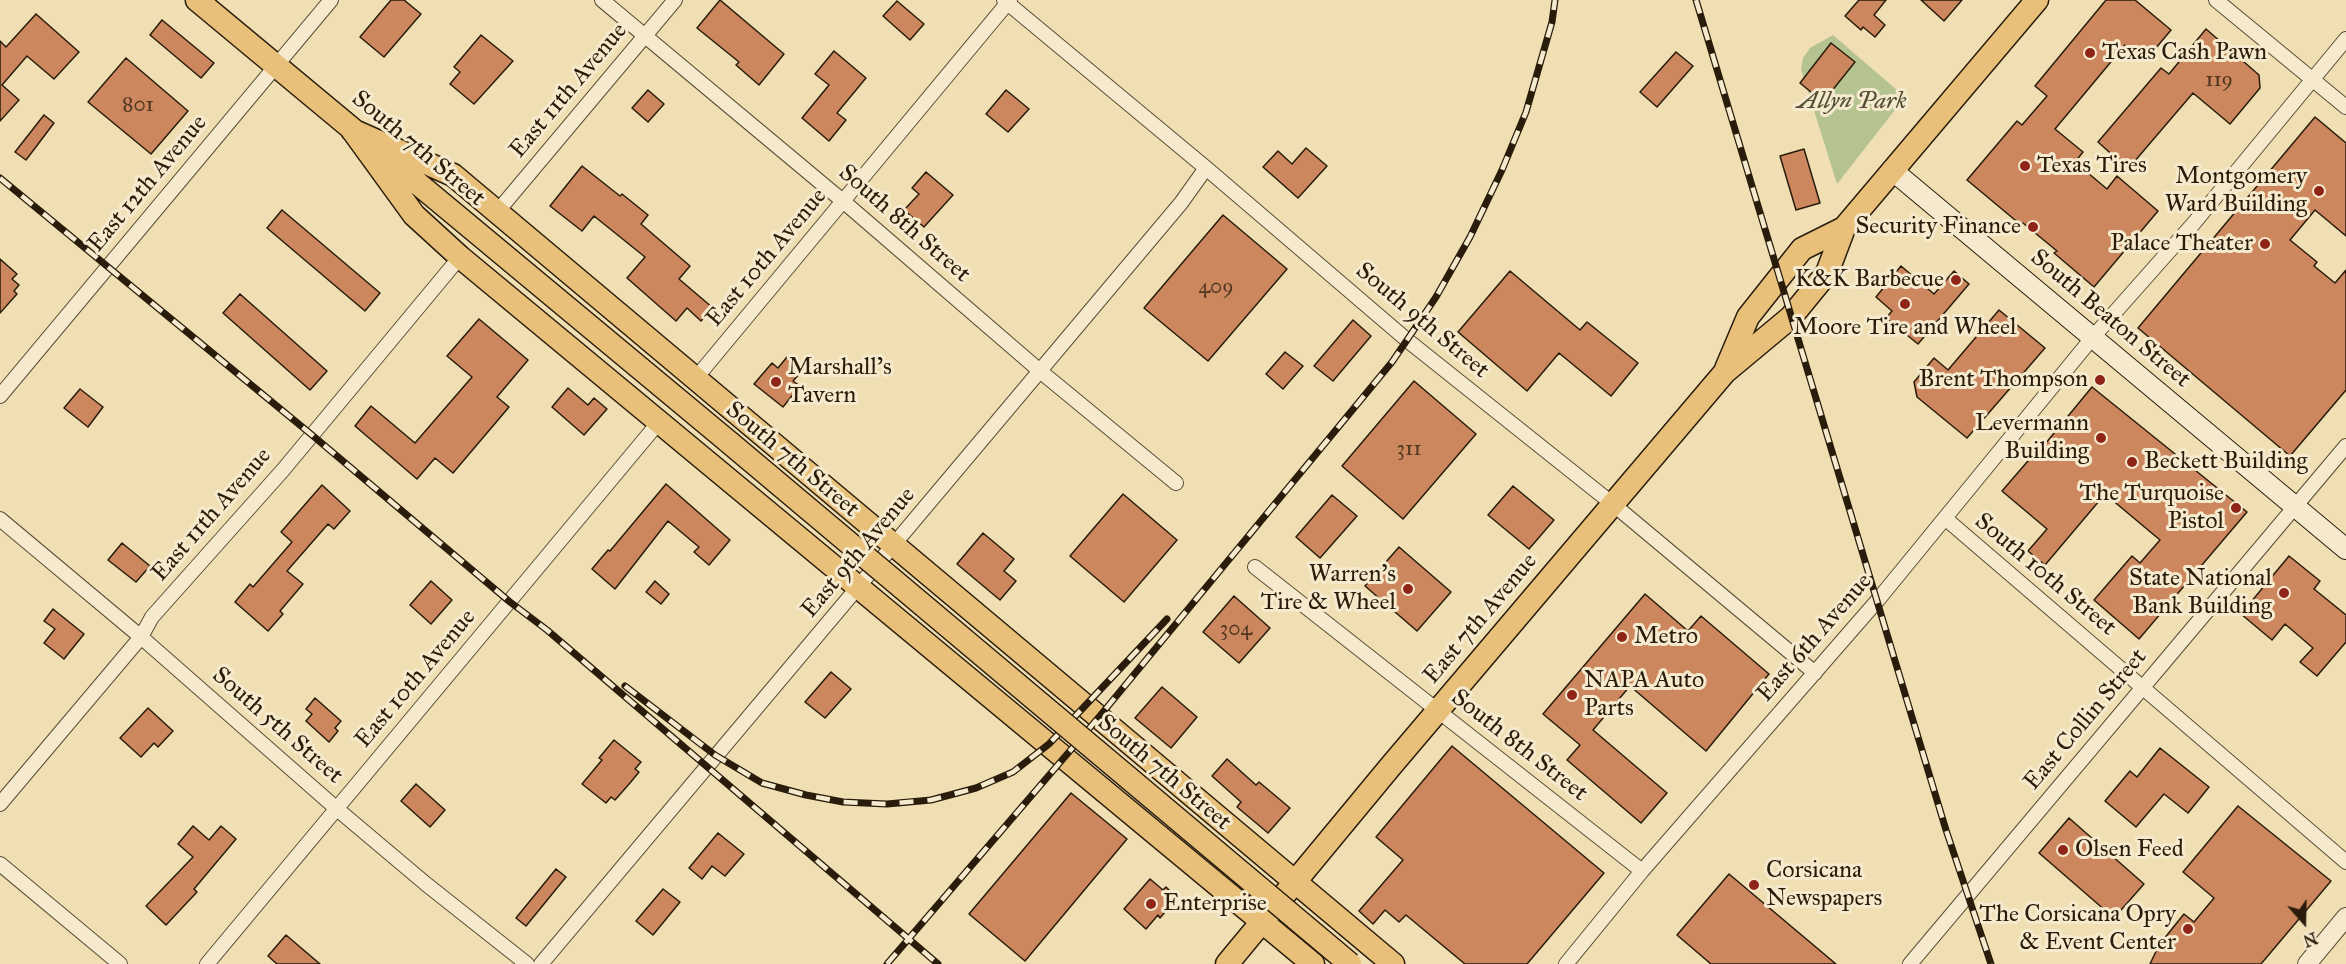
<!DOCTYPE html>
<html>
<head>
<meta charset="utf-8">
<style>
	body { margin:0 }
	#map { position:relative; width:2346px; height:964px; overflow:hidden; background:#f1dfb4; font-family:"IM FELL Great Primer",serif }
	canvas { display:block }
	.north { position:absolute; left:2274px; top:892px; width:60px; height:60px; -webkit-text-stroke:4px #f6eace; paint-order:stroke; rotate:160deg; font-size:16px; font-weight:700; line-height:24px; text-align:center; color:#291c0b }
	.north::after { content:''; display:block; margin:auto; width:21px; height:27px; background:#291c0b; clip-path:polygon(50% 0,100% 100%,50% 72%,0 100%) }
</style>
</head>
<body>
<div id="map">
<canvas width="2346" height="964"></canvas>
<div class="north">N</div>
</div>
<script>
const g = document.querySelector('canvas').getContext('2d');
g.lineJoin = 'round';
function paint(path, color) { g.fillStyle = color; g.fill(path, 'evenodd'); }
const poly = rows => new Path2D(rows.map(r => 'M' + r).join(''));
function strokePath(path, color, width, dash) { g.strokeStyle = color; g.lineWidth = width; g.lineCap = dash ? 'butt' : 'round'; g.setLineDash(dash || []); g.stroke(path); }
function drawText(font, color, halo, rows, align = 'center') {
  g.font = font + ' "IM FELL Great Primer",serif'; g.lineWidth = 6; g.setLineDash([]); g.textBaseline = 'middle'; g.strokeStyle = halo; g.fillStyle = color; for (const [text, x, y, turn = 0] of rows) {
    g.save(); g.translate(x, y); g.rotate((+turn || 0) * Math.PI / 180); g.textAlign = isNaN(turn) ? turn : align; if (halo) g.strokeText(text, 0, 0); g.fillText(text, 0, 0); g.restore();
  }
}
paint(poly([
	[1833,35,1905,97,1837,184,1801,69,1803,58,1810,48]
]), '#b5c391');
const building = poly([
	[391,0,404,0,421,14,384,57,360,37,391,0],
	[720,0,784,54,759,85,736,65,739,62,697,28,720,0],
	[1859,0,1886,0,1874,15,1885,25,1875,37,1863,27,1861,30,1845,16,1859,0],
	[1921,0,1962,0,1944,21,1921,0],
	[2106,0,2135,0,2171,30,2145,61,2125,45,2055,129,2083,152,2075,162,2107,189,2117,176,2158,211,2094,287,2054,253,2057,251,2023,223,2021,225,1967,180,2017,121,2022,125,2047,96,2035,86,2106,0],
	[897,1,924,24,910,40,883,16,897,1],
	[36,14,79,52,54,79,27,56,2,85,19,100,0,121,0,41,6,47,36,14],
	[162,20,214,63,201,78,150,35,162,20],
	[2206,29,2259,75,2260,88,2230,124,2193,93,2128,169,2098,142,2161,68,2169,74,2206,29],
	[481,35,513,61,474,104,450,84,460,72,454,67,481,35],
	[1831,43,1855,62,1823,102,1800,83,1831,43],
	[834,51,866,78,837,113,846,120,829,141,802,118,829,85,815,74,834,51],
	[1676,52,1693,66,1657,107,1640,92,1676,52],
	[126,58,188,111,151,154,88,102,126,58],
	[648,90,664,104,648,122,632,108,648,90],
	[1006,90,1029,109,1008,132,986,114,1006,90],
	[44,115,54,123,26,160,15,152,44,115],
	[2315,117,2346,143,2346,236,2315,210,2290,240,2317,262,2314,266,2335,283,2346,270,2346,390,2290,456,2138,328,2315,117],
	[1306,148,1327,166,1298,198,1263,167,1278,151,1292,164,1306,148],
	[1804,149,1820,203,1796,210,1780,156,1804,149],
	[582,166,620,196,622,194,648,215,641,224,690,266,679,279,713,308,701,321,687,308,676,321,627,278,645,257,594,216,582,231,550,206,582,166],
	[926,172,953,195,924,227,904,210,919,194,912,188,926,172],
	[282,210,380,293,365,311,267,228,282,210],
	[1223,215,1287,269,1208,361,1144,308,1223,215],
	[0,259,17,274,12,279,19,285,14,291,17,294,0,313,0,259],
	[1901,266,1934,294,1954,271,1969,284,1918,344,1886,318,1892,311,1876,297,1901,266],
	[1510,271,1580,330,1587,322,1638,363,1611,396,1559,353,1527,391,1458,332,1510,271],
	[240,294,327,371,310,390,223,313,240,294],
	[1999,310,2045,348,1967,438,1917,397,1914,382,1934,358,1948,370,1999,310],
	[479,319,528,360,497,397,509,407,453,473,435,458,417,479,355,426,371,406,415,443,472,377,447,356,479,319],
	[1353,320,1371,336,1333,381,1314,366,1353,320],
	[1285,352,1303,366,1283,389,1266,374,1285,352],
	[787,357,803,370,793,381,800,386,783,407,754,384,772,363,778,368,787,357],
	[1414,381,1476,434,1403,519,1342,466,1414,381],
	[2092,387,2247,512,2139,639,2094,600,2132,556,2140,563,2160,540,2105,494,2045,565,2028,551,2047,529,2002,491,2034,454,2036,455,2092,387],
	[568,388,588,405,594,398,607,409,584,435,552,407,568,388],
	[80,389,103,407,88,427,64,408,80,389],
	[666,484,730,540,709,565,694,552,699,547,668,521,615,589,592,569,608,550,610,551,666,484],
	[322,485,350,511,334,529,328,524,287,571,303,584,280,611,283,614,268,631,235,602,250,584,253,587,292,542,281,532,322,485],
	[1513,486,1554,520,1529,549,1488,515,1513,486],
	[1123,494,1177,540,1124,602,1070,556,1123,494],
	[1332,495,1357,516,1320,558,1296,537,1332,495],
	[983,533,1014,559,1004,571,1016,581,1000,600,957,564,983,533],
	[122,543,150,566,136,582,108,560,122,543],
	[1399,547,1451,592,1417,631,1365,586,1399,547],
	[2289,556,2320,581,2314,589,2346,615,2346,642,2317,676,2300,662,2313,648,2285,624,2272,640,2241,614,2289,556],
	[431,581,452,600,431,624,410,605,431,581],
	[655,581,669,594,661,604,646,592,655,581],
	[1645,594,1688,631,1701,616,1769,674,1706,751,1630,686,1593,730,1667,793,1641,823,1567,760,1580,745,1543,714,1645,594],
	[1234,596,1270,628,1239,663,1203,632,1234,596],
	[53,609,84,634,64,659,44,643,55,629,44,621,53,609],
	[831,672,851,689,825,718,805,702,831,672],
	[1162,687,1197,717,1171,748,1135,718,1162,687],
	[315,698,341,721,335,728,338,731,329,742,306,721,312,714,306,709,315,698],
	[148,708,173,731,158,747,154,743,141,757,120,738,148,708],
	[614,740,641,762,635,769,639,772,630,783,615,800,611,797,606,803,582,784,602,760,599,758,614,740],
	[1452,746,1604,873,1527,964,1465,964,1406,915,1399,922,1385,910,1373,924,1359,911,1403,860,1376,837,1452,746],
	[2160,748,2209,787,2188,813,2164,794,2136,827,2105,801,2130,771,2137,777,2160,748],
	[1227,759,1256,785,1259,782,1290,808,1268,833,1237,807,1241,802,1212,776,1227,759],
	[416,784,445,810,430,827,401,801,416,784],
	[1071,793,1127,839,1025,961,969,914,1071,793],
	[2238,806,2331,881,2261,964,2150,964,2159,945,2184,914,2194,922,2214,898,2183,872,2238,806],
	[2069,818,2144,884,2114,918,2039,853,2069,818],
	[193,826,209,840,221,826,236,839,194,889,197,892,166,925,146,906,193,857,178,844,193,826],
	[718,833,744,854,725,876,712,866,702,879,689,868,718,833],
	[556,869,566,877,526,926,516,918,556,869],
	[1729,874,1836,964,1711,964,1677,935,1729,874],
	[1150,879,1163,890,1166,887,1177,898,1160,918,1158,915,1146,929,1124,909,1150,879],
	[663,889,680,902,653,935,636,921,663,889],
	[286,935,320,964,277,964,268,956,286,935]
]);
paint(building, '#cc875e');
strokePath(building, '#291c0b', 1.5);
const minor = poly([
	[602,0,844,202,1040,371,1176,483],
	[1004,0,1206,168,1407,340,1614,505,1815,673],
	[2216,0,2346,107],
	[497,212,675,0],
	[696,378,1010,0],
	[0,396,331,0],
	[0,519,141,637,337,809,426,884,527,964],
	[1946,519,2346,862],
	[1255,567,1642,871],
	[0,804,141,637,152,617,283,470,460,257],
	[0,864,120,964],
	[207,964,659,422],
	[541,964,1181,203,1206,168],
	[1566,964,1642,871,1877,601,2093,337,2194,223,2346,39],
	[1910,964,2346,446]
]);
const tertiary = poly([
	[2307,964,2346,917]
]);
const secondary = poly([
	[1892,170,2346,549]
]);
const primary = poly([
	[197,0,730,443],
	[352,130,453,175,1393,964],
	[353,131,414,215,460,257,1313,964],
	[1726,369,1748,317,1802,249,1844,228],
	[1227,964,1390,767,1725,372,1791,317,1827,273,1844,228,2037,0]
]);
strokePath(minor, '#5b4d35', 16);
strokePath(tertiary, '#5b4d35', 20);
strokePath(secondary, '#291c0b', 22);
strokePath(primary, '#291c0b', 25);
strokePath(minor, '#f6eace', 14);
strokePath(tertiary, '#f6eace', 18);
strokePath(secondary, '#f6eace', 20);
strokePath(primary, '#e8c07a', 22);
const rail = poly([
	[1696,0,1946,830,1991,964],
	[0,178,312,435,510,602,547,630,938,964],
	[625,686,715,755,762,783,806,795,843,802,887,804,931,800,976,788,1013,772,1049,744,1167,619],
	[887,964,1099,717,1392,362,1407,340,1436,297,1470,237,1502,170,1526,112,1552,22,1555,0]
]);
strokePath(rail, '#291c0b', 7);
strokePath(rail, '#f6eace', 4.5, [14]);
const primaryBridge = poly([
	[730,443,1350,964]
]);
strokePath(primaryBridge, '#291c0b', 25, []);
strokePath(primaryBridge, '#e8c07a', 22);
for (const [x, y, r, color] of [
	[2090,53,6,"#8f2418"],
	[2025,166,6,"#8f2418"],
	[2319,191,6,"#8f2418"],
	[2033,227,6,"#8f2418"],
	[2265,244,6,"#8f2418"],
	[1956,280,6,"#8f2418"],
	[1905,304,6,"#8f2418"],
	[2100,380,6,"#8f2418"],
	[776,382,6,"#8f2418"],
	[2101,438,6,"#8f2418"],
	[2132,462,6,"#8f2418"],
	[2236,508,6,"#8f2418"],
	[1408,589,6,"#8f2418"],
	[2284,593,6,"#8f2418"],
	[1622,637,6,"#8f2418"],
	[1572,695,6,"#8f2418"],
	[2063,850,6,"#8f2418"],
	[1754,885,6,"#8f2418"],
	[1151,904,6,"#8f2418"],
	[2188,929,6,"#8f2418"]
]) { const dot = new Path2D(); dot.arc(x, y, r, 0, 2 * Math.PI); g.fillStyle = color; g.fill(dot); strokePath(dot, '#f6eace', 2); }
drawText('21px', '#523720', null, [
	["119",2219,81],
	["801",138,106],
	["409",1216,288],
	["311",1409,450],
	["304",1236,630]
]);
drawText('24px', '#291c0b', '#f6eace', [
	["Texas Cash Pawn",2102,53,"left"],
	["Texas Tires",2037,166,"left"],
	["Montgomery",2307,177],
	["Ward Building",2307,205],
	["Security Finance",2021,227],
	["Palace Theater",2253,244],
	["K&K Barbecue",1944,280],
	["Moore Tire and Wheel",1905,328,"center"],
	["Marshall's",788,368,"left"],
	["Tavern",788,396,"left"],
	["Brent Thompson",2088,380],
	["Levermann",2089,424],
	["Building",2089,452],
	["Beckett Building",2144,462,"left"],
	["The Turquoise",2224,494],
	["Pistol",2224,522],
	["Warren's",1396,575],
	["Tire & Wheel",1396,603],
	["State National",2272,579],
	["Bank Building",2272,607],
	["Metro",1634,637,"left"],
	["NAPA Auto",1584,681,"left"],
	["Parts",1584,709,"left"],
	["Olsen Feed",2075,850,"left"],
	["Corsicana",1766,871,"left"],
	["Newspapers",1766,899,"left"],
	["Enterprise",1163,904,"left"],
	["The Corsicana Opry",2176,915],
	["& Event Center",2176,943]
], 'right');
drawText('24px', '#291c0b', '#f6eace', [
	["East 11th Avenue",569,91,-50],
	["South 7th Street",418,149,40],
	["East 12th Avenue",148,184,-50],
	["South 8th Street",904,224,41],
	["East 10th Avenue",767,258,-50],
	["South Beaton Street",2110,319,40],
	["South 9th Street",1422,321,40],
	["South 7th Street",792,460,40],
	["East 11th Avenue",212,515,-49],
	["East 9th Avenue",859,553,-50],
	["South 10th Street",2045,575,40],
	["East 7th Avenue",1481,619,-50],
	["East 6th Avenue",1815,638,-49],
	["East 10th Avenue",416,679,-50],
	["East Collin Street",2086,720,-50],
	["South 5th Street",277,726,41],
	["South 8th Street",1519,746,38],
	["South 7th Street",1164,773,40]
]);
drawText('italic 24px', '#534e33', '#f6eace', [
	["Allyn Park",1852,102]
]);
</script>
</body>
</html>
